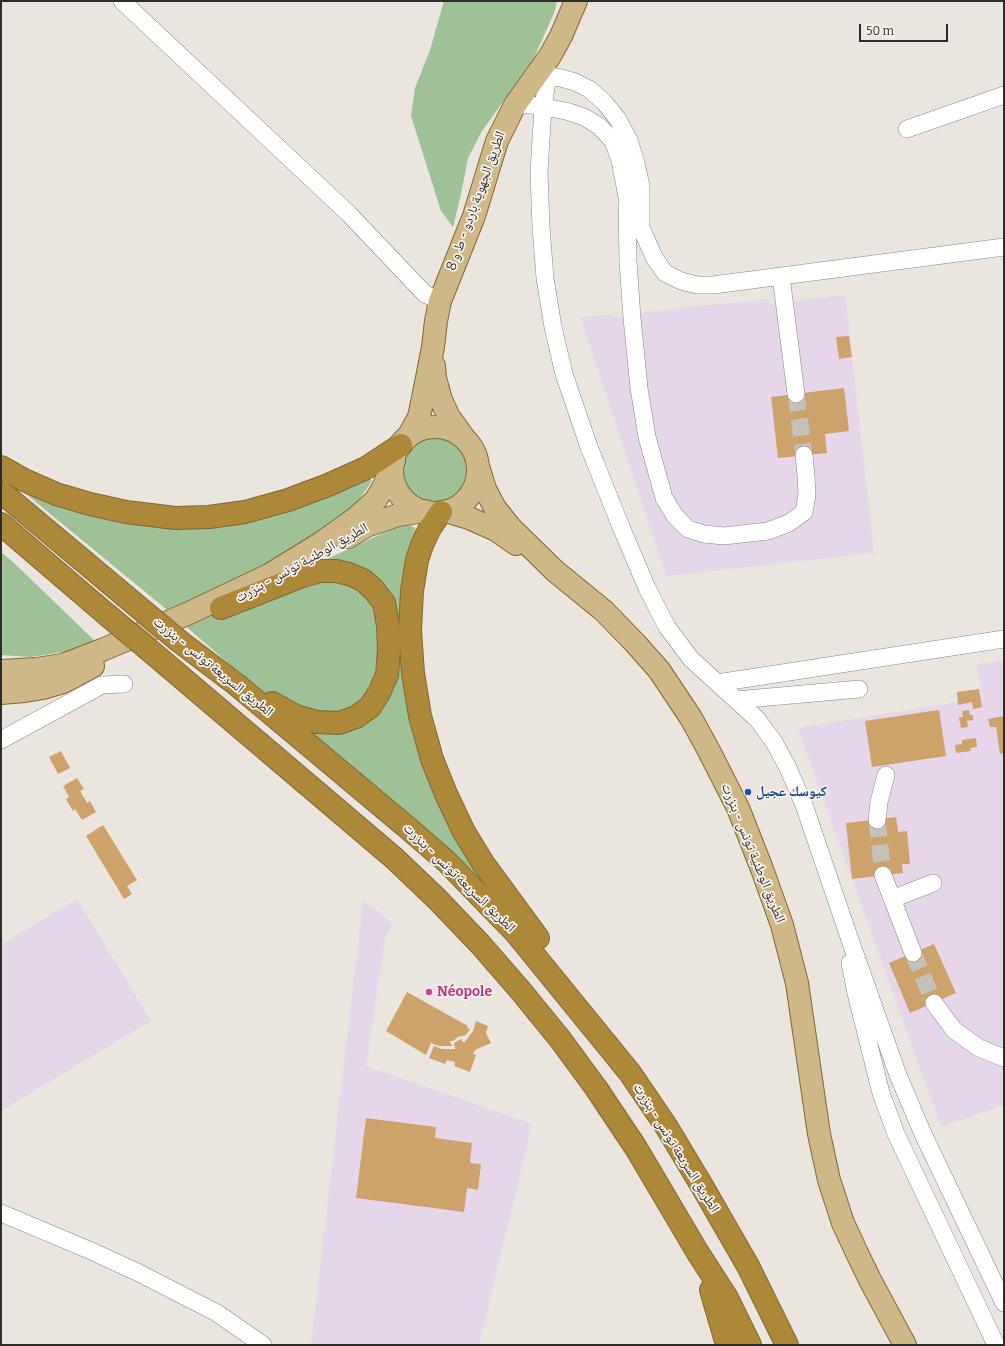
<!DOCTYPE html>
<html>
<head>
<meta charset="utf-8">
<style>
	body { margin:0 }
	#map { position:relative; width:1005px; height:1346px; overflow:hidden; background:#eae5de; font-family:Bitter,serif }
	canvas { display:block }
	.frame { position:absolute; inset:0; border:2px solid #2e2c29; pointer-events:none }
	.scale { position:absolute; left:859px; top:24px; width:89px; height:18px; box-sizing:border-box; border:2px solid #2e2c29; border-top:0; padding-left:5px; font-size:12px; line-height:14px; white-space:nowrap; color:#2e2c29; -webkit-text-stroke:3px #f8f2eb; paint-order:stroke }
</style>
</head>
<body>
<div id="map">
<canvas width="1005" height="1346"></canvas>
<div class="frame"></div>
<div class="scale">50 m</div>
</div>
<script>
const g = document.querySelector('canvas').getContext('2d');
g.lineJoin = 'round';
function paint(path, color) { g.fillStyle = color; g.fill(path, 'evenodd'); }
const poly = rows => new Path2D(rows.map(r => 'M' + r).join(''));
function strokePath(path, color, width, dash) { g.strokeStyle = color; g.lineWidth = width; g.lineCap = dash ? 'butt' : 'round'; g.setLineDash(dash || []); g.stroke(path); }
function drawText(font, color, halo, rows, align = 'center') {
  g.font = font + ' Bitter,"Noto Naskh Arabic",serif'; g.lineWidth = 3.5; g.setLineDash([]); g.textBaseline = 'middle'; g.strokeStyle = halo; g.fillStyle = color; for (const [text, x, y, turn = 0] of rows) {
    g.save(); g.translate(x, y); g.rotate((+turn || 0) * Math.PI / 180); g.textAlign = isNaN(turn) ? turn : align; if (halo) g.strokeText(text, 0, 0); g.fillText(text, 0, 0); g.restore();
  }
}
paint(poly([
	[845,295,874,553,666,576,580,317,610,315,621,318,638,318,644,312,768,299,769,304],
	[1004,660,1004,1105,941,1127,798,728,958,702,957,692,979,689,981,698,983,698,977,664],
	[77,899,151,1021,1,1111,1,945],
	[363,901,382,914,392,925,385,938,366,1066,532,1124,479,1345,311,1345]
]), '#e5d6e9');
paint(poly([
	[444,1,557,1,554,13,533,60,482,131,468,158,461,194,453,227,441,211,411,116,415,88,430,50],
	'402 470a33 33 0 1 1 66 0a33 33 0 1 1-66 0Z',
	[366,475,372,481,350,513,301,546,318,563,407,522,417,530,407,659,492,893,166,609,26,494,90,516,129,524,184,529,228,525],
	[1,552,13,562,95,641,65,652,30,657,1,655]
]), '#9fc197');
paint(poly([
	[849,336,852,357,839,359,836,337],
	[844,388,849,431,825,434,827,453,778,458,771,397],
	[979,689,982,707,973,709,972,702,958,705,957,692],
	[939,710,946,756,872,767,865,721],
	[969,710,970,715,973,715,973,720,967,721,968,727,961,728,959,717,963,717,962,711],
	[1004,716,1004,753,1000,754,996,727,990,727,988,719],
	[976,738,977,747,970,748,971,751,956,753,955,745,962,744,962,740],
	[61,751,70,768,58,774,49,757],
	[77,778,84,789,80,791,87,803,90,801,96,812,82,820,75,809,73,811,66,799,69,797,63,786],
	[896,817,898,832,907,831,910,864,902,864,903,873,852,879,846,823],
	[103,825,137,880,127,886,132,894,124,899,86,836],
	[934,944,956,993,910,1013,889,963],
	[407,992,468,1026,467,1028,470,1029,466,1035,458,1037,453,1041,450,1041,452,1046,439,1046,431,1043,426,1055,386,1031],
	[476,1021,488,1026,486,1033,491,1043,475,1050,473,1054,476,1055,470,1072,454,1066,455,1062,447,1060,445,1064,429,1058,434,1046,442,1049,455,1049,454,1043,461,1039,464,1043,473,1031],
	[366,1118,436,1127,435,1138,472,1143,470,1163,481,1164,478,1190,467,1188,464,1212,356,1198]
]), '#cda36b');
strokePath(poly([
	[796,394,804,455],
	[877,820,883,875],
	[913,953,934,1003]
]), '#c4c0ba', 17, [17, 8]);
const minor = poly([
	[122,1,349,214,425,294,440,301],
	[537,74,561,78,575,82,589,89,604,102,617,118,629,140,636,163,641,186,641,224],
	[548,75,543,107,539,172,541,227,545,278,553,327,564,374,589,447,621,527,647,588,667,627,691,659,757,719,774,742,788,768,804,805,849,937,898,1075,923,1134,1004,1303],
	[515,105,532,105,566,111,584,117,599,126,613,141,620,160,627,197,655,259,665,273,681,281,697,285,713,285,1004,247],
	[907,129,1004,95],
	[627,205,628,261,632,318,639,388,647,437,664,498,675,516,688,529,704,534,724,536,768,531,789,523,804,512,807,495,806,476,804,455],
	[781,276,796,394],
	[717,683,1004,639],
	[736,700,859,689],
	[1,740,102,685,124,684],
	[877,820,879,802,886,775],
	[883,875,913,953],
	[892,899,933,883],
	[850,963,856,993,881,1093,896,1134,996,1345],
	[934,1003,954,1030,979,1048,1004,1058],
	[1,1213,89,1250,137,1272,217,1313,263,1345]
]);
const major = poly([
	[434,366,435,378,441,400,449,417,464,438],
	'392 470a43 43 0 1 1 86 0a43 43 0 1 1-86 0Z',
	[408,437,419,417,423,398,433,347,436,321,440,301,474,216,497,141,515,105,550,56,561,36,576,1],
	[478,466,485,489,495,508,510,527,555,571,604,611,635,643,659,670,691,718,708,749,738,808,762,869,782,925,797,983,819,1134,829,1180,843,1223,856,1251,870,1280,905,1345],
	[446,511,469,518,496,530,516,544],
	[348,537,366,526,398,515,425,511],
	[1,671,36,669,63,665,102,650,187,614,269,575,321,543,356,518,375,501,383,488,394,461],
	[1,693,25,691,43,688,63,682,93,666]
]);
const highway = poly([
	[1,467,24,480,56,494,90,504,126,512,175,518,209,517,245,512,288,500,328,485,366,468,401,445],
	[1,492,124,595],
	[441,512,430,528,422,545,417,560,412,591,410,630,413,673,420,716,432,759,446,794,464,832,483,863,538,938],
	[1,524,106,614],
	[221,608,302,576,321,571,336,571,349,574,363,580,374,590,384,603,388,625,389,650,387,675,379,693,370,707,356,717,339,723,317,722,296,716,272,703],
	[179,641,237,685,409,829,446,861,516,933,630,1073,666,1126,702,1186,748,1266,787,1345],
	[148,649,394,858,437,899,480,944,520,990,560,1039,596,1088,636,1148,698,1253,727,1298,750,1345],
	[711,1290,727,1345]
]);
strokePath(minor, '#8b867f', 18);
strokePath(major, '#816833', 24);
strokePath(highway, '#816833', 24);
strokePath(minor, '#fff', 17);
strokePath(major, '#ceb888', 22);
strokePath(highway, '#ad8839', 22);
const highwayBridge = poly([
	[124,595,179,641],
	[106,614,148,649]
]);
strokePath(highwayBridge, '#816833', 24, []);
strokePath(highwayBridge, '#ad8839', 22);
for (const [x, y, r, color] of [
	[748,792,4,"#1a4fb4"],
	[429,992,4,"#d1479c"]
]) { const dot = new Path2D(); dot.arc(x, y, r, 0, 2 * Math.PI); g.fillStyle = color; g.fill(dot); strokePath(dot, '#f8f2eb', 1.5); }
drawText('14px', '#2e2c29', '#f8f2eb', [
	["الطريق الجهوية باردو - ط و 8",476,201,-70],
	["الطريق الوطنية تونس - بنزرت",302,563,-29],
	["الطريق السريعة تونس - بنزرت",213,667,39],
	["الطريق الوطنية تونس - بنزرت",753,853,68],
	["الطريق السريعة تونس - بنزرت",459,878,44],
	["الطريق السريعة تونس - بنزرت",676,1148,58]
]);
drawText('bold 14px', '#164399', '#f8f2eb', [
	["كيوسك عجيل",756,792]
], 'left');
drawText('bold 14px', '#b23c85', '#f8f2eb', [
	["Néopole",437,992]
], 'left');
</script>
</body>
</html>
